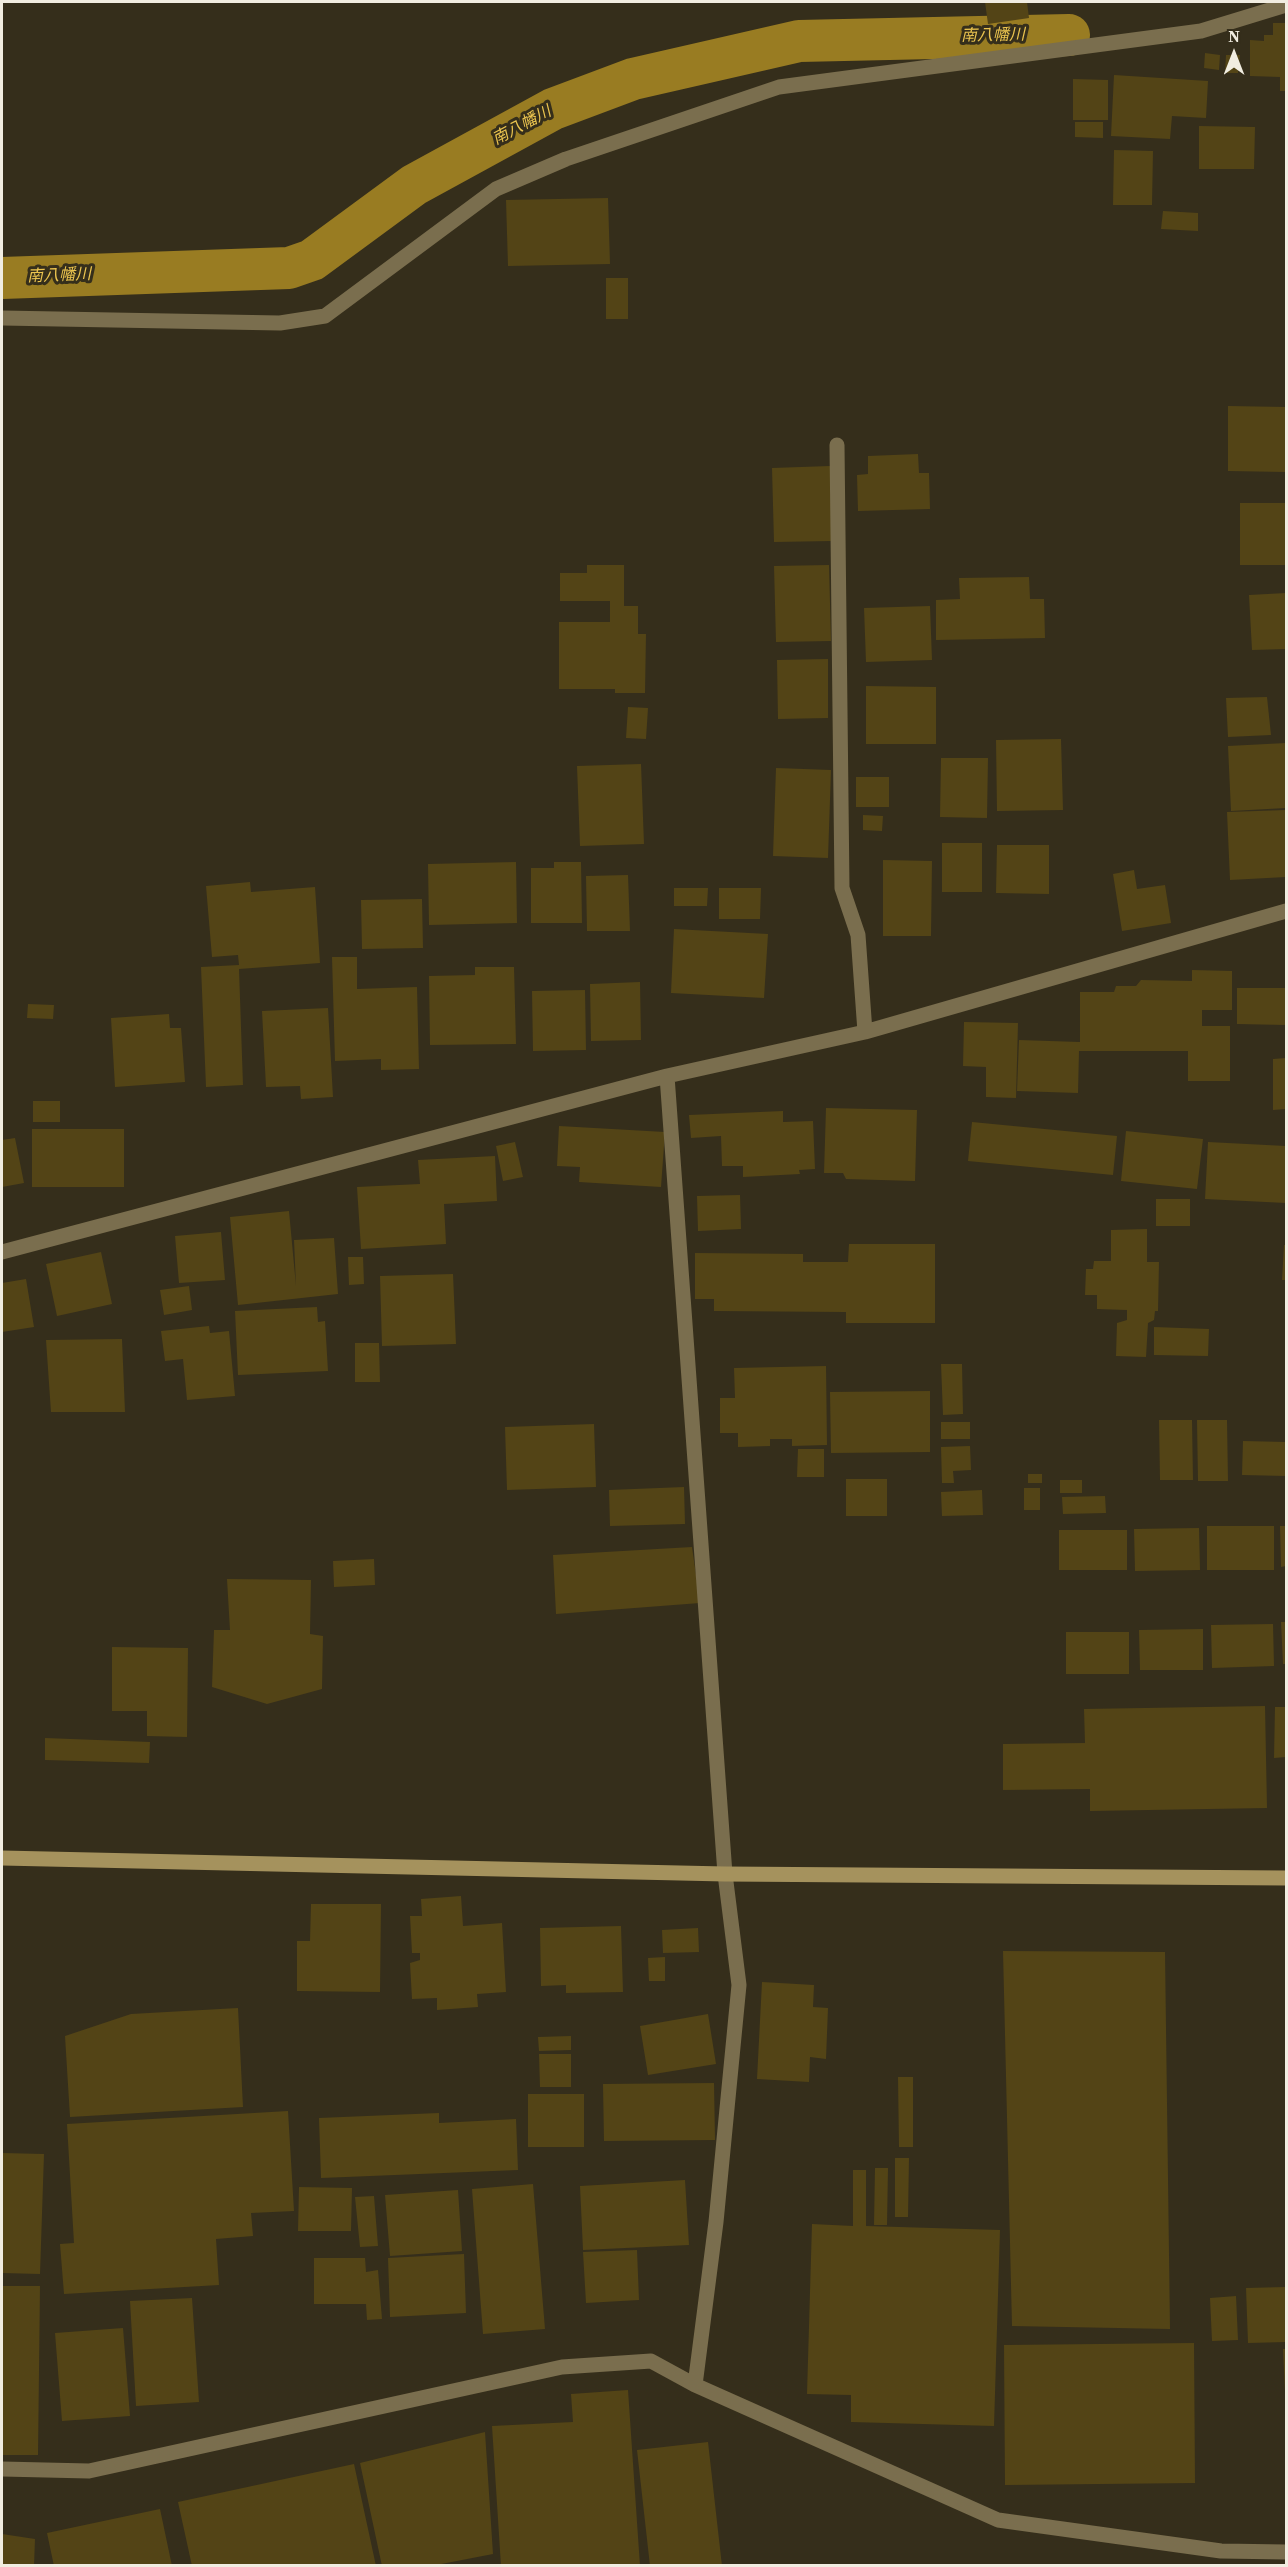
<!DOCTYPE html>
<html>
<head>
<meta charset="utf-8">
<style>
	body { margin:0 }
	#map { position:relative; width:1288px; height:2567px; overflow:hidden; background:#352e1b; font-family:"Source Serif 4",serif }
	canvas { display:block }
	.frame { position:absolute; inset:0; border:3px solid #f1ede1; pointer-events:none }
	.north { position:absolute; left:1204px; top:24px; width:60px; height:60px; -webkit-text-stroke:4px #352e1b; paint-order:stroke; rotate:0deg; font-size:16px; font-weight:700; line-height:24px; text-align:center; color:#f1ede1 }
	.north::after { content:''; display:block; margin:auto; width:21px; height:27px; background:#f1ede1; clip-path:polygon(50% 0,100% 100%,50% 72%,0 100%) }
</style>
</head>
<body>
<div id="map">
<canvas width="1288" height="2567"></canvas>
<div class="frame"></div>
<div class="north">N</div>
</div>
<script>
const g = document.querySelector('canvas').getContext('2d');
g.lineJoin = 'round';
const poly = rows => new Path2D(rows.map(r => 'M' + r).join(''));
function strokePath(path, color, width, dash) { g.strokeStyle = color; g.lineWidth = width; g.lineCap = dash ? 'butt' : 'round'; g.setLineDash(dash || []); g.stroke(path); }
function paint(path, color) { g.fillStyle = color; g.fill(path, 'evenodd'); }
function drawText(font, color, halo, rows, align = 'center') {
  g.font = font + ' "Source Serif 4","Noto Sans JP",serif'; g.lineWidth = 6; g.setLineDash([]); g.textBaseline = 'middle'; g.strokeStyle = halo; g.fillStyle = color; for (const [text, x, y, turn = 0] of rows) {
    g.save(); g.translate(x, y); g.rotate((+turn || 0) * Math.PI / 180); g.textAlign = isNaN(turn) ? turn : align; if (halo) g.strokeText(text, 0, 0); g.fillText(text, 0, 0); g.restore();
  }
}
strokePath(poly([
	[2,278,289,268,312,260,414,185,553,109,633,79,799,41,1069,35]
]), '#997c22', 42);
paint(poly([
	[985,2,1027,2,1029,18,988,24],
	[1273,23,1286,23,1286,91,1280,91,1280,77,1250,76,1250,40,1264,41,1264,35,1273,35],
	[1205,53,1220,55,1219,70,1204,68],
	[1226,55,1240,55,1238,73,1225,73],
	[1114,75,1208,81,1206,118,1172,116,1170,139,1111,136],
	[1073,79,1108,80,1108,120,1073,120],
	[1075,122,1103,122,1103,138,1075,137],
	[1199,126,1255,127,1254,169,1199,169],
	[1114,150,1153,151,1152,205,1113,205],
	[608,198,610,264,508,266,506,200],
	[1163,211,1198,213,1198,231,1161,229],
	[606,278,628,278,628,319,606,319],
	[1228,406,1286,407,1286,472,1228,471],
	[918,454,919,473,929,473,930,509,858,511,857,475,868,474,868,456],
	[830,466,832,541,774,542,772,468],
	[1240,503,1286,503,1286,565,1240,565],
	[587,565,624,565,624,606,638,606,638,634,646,634,645,693,615,693,615,689,559,689,559,622,610,622,610,601,560,601,560,573,587,573],
	[829,565,831,641,776,642,774,566],
	[1029,577,1030,599,1044,599,1045,638,936,640,936,600,960,599,959,578],
	[1286,593,1286,649,1252,650,1249,595],
	[930,606,932,660,866,662,864,608],
	[828,659,828,718,778,719,777,660],
	[866,686,936,687,936,744,866,744],
	[1267,697,1271,735,1228,737,1226,698],
	[628,707,648,708,646,739,626,738],
	[1061,739,1063,810,997,811,996,740],
	[1286,743,1286,808,1231,811,1228,746],
	[941,758,988,758,987,818,940,817],
	[641,764,644,844,580,846,577,766],
	[776,768,831,770,828,858,773,856],
	[856,777,889,777,889,807,856,807],
	[1286,810,1286,877,1230,880,1227,812],
	[863,815,883,816,882,831,863,830],
	[942,843,982,843,982,892,942,892],
	[997,845,1049,845,1049,894,996,893],
	[883,860,932,861,931,936,883,936],
	[516,862,517,923,429,925,428,864],
	[554,862,581,862,582,923,531,923,531,868,554,868],
	[1134,870,1137,889,1165,885,1171,923,1122,931,1113,874],
	[628,875,630,931,587,931,586,876],
	[250,882,251,892,315,887,320,963,239,969,243,1085,206,1087,201,967,239,965,238,955,212,957,206,886],
	[674,888,708,888,707,906,674,906],
	[719,888,761,888,760,919,719,919],
	[422,899,423,948,362,949,361,900],
	[674,929,768,934,764,998,671,993],
	[332,957,357,957,357,989,417,987,419,1069,381,1070,381,1059,335,1061],
	[475,967,514,967,516,1044,430,1045,429,976,475,975],
	[1192,970,1232,971,1232,1010,1202,1010,1202,1026,1230,1026,1230,1081,1188,1081,1188,1051,1079,1051,1078,1093,1017,1091,1019,1040,1080,1042,1080,992,1114,992,1116,986,1136,986,1141,980,1192,981],
	[640,982,641,1040,591,1041,590,984],
	[1237,988,1286,988,1286,1025,1237,1024],
	[585,990,586,1050,533,1051,532,991],
	[28,1004,54,1005,53,1019,27,1018],
	[328,1008,333,1097,301,1099,300,1086,266,1087,262,1011],
	[169,1014,170,1028,181,1028,185,1082,115,1087,111,1018],
	[964,1022,1018,1023,1016,1098,986,1097,986,1067,963,1066],
	[1286,1058,1286,1109,1273,1110,1273,1059],
	[33,1101,60,1101,60,1122,33,1122],
	[826,1108,917,1110,915,1181,846,1179,843,1173,824,1173],
	[783,1111,783,1122,813,1121,815,1169,799,1170,800,1174,743,1177,743,1166,722,1166,721,1136,691,1138,689,1115],
	[972,1122,1117,1136,1113,1175,968,1161],
	[559,1126,665,1132,661,1187,579,1182,580,1167,557,1166],
	[32,1129,124,1129,124,1187,32,1187],
	[1126,1131,1203,1139,1197,1189,1121,1181],
	[15,1138,24,1183,2,1187,2,1140],
	[515,1142,523,1177,503,1181,496,1146],
	[1208,1142,1286,1146,1286,1203,1205,1199],
	[495,1156,497,1201,444,1204,446,1244,361,1249,357,1187,420,1184,418,1160],
	[740,1195,741,1229,698,1231,697,1196],
	[1156,1199,1190,1199,1190,1226,1156,1226],
	[289,1211,296,1286,294,1240,334,1238,338,1294,238,1305,230,1217],
	[1147,1229,1147,1262,1159,1262,1158,1311,1155,1311,1154,1320,1148,1323,1146,1357,1116,1356,1117,1323,1127,1320,1127,1310,1097,1309,1097,1295,1085,1295,1086,1269,1093,1269,1094,1261,1111,1261,1111,1230],
	[221,1232,225,1280,179,1283,175,1236],
	[849,1244,935,1244,935,1323,846,1323,846,1312,714,1311,714,1299,695,1299,695,1253,803,1254,803,1262,848,1262],
	[1284,1245,1286,1245,1286,1280,1282,1280],
	[101,1252,112,1304,57,1316,46,1264],
	[348,1257,363,1257,364,1284,349,1285],
	[453,1274,456,1344,382,1346,380,1276],
	[26,1279,34,1327,2,1332,2,1283],
	[189,1286,192,1310,164,1315,160,1290],
	[317,1307,318,1322,325,1321,328,1371,238,1375,235,1311],
	[209,1326,210,1333,229,1331,235,1396,187,1400,183,1359,165,1361,161,1331],
	[1154,1327,1209,1329,1208,1356,1154,1355],
	[122,1339,125,1412,51,1412,46,1340],
	[355,1343,379,1343,380,1382,355,1382],
	[941,1364,962,1364,963,1414,943,1415],
	[826,1366,827,1445,792,1446,792,1439,770,1439,770,1446,738,1447,738,1433,720,1433,720,1398,735,1398,734,1368],
	[930,1391,930,1452,831,1453,830,1392],
	[1159,1420,1192,1420,1193,1480,1160,1480],
	[1197,1420,1227,1420,1228,1481,1198,1481],
	[941,1422,970,1422,970,1439,941,1439],
	[594,1424,596,1487,507,1490,505,1427],
	[1243,1441,1286,1442,1286,1476,1242,1475],
	[970,1446,971,1470,953,1471,954,1483,942,1483,941,1447],
	[798,1449,824,1449,824,1477,797,1477],
	[1028,1474,1042,1474,1042,1483,1028,1483],
	[846,1479,887,1479,887,1516,846,1516],
	[1060,1480,1082,1480,1082,1493,1060,1493],
	[684,1487,685,1524,610,1526,609,1490],
	[1024,1488,1040,1488,1040,1510,1024,1510],
	[982,1490,983,1515,942,1516,941,1492],
	[1105,1496,1106,1513,1063,1514,1062,1497],
	[1207,1526,1274,1526,1274,1570,1207,1570],
	[1280,1526,1286,1526,1286,1566,1281,1567],
	[1199,1528,1200,1570,1135,1571,1134,1529],
	[1059,1530,1127,1530,1127,1570,1059,1570],
	[692,1547,700,1603,556,1614,553,1555],
	[374,1559,375,1585,334,1587,333,1561],
	[227,1579,311,1580,310,1634,323,1636,322,1689,267,1704,212,1687,214,1630,230,1630],
	[1281,1622,1286,1622,1286,1664,1283,1664],
	[1273,1624,1274,1666,1212,1668,1211,1625],
	[1203,1629,1203,1670,1140,1670,1139,1630],
	[1066,1632,1129,1632,1129,1674,1066,1674],
	[112,1647,188,1648,187,1737,147,1736,147,1711,112,1711],
	[1265,1706,1267,1808,1090,1811,1090,1789,1003,1790,1003,1744,1085,1743,1084,1709],
	[1275,1707,1286,1707,1286,1757,1274,1758],
	[45,1738,150,1742,149,1763,45,1760],
	[461,1896,463,1926,502,1923,506,1992,477,1994,478,2007,437,2010,437,1998,412,1999,410,1963,420,1960,420,1953,412,1953,410,1916,422,1916,421,1899],
	[311,1904,381,1904,380,1992,297,1991,297,1941,310,1941],
	[621,1926,623,1992,566,1993,566,1985,541,1986,540,1928],
	[698,1928,699,1952,663,1953,662,1930],
	[1003,1951,1165,1952,1170,2329,1012,2326],
	[665,1957,665,1981,649,1981,648,1958],
	[762,1982,814,1985,813,2007,828,2008,826,2059,810,2057,809,2082,757,2079],
	[238,2008,243,2107,70,2117,65,2036,131,2014],
	[708,2014,716,2064,648,2075,640,2026],
	[571,2036,571,2050,539,2051,538,2037],
	[539,2054,571,2054,571,2087,540,2087],
	[898,2077,913,2077,913,2147,899,2147],
	[714,2083,715,2140,604,2141,603,2084],
	[528,2094,584,2094,584,2147,528,2147],
	[288,2111,294,2211,251,2213,253,2236,216,2239,219,2285,64,2294,60,2244,74,2243,67,2124],
	[439,2113,439,2123,516,2119,518,2170,321,2178,319,2118],
	[2,2153,44,2154,40,2274,2,2273],
	[895,2158,909,2158,908,2217,895,2217],
	[875,2168,888,2168,887,2225,874,2225],
	[853,2170,866,2170,866,2226,1000,2230,994,2426,851,2422,851,2395,807,2394,812,2224,853,2226],
	[685,2180,689,2245,583,2250,580,2186],
	[533,2184,545,2329,483,2334,472,2189],
	[299,2187,352,2188,351,2231,298,2231],
	[458,2190,462,2251,390,2256,385,2195],
	[374,2196,378,2246,360,2247,355,2197],
	[637,2250,639,2300,586,2303,583,2252],
	[464,2254,466,2313,390,2317,388,2258],
	[314,2258,365,2258,366,2272,378,2270,382,2319,367,2320,366,2304,314,2304],
	[2,2286,40,2286,38,2455,2,2455],
	[1286,2287,1286,2342,1248,2343,1246,2288],
	[1236,2296,1238,2340,1212,2341,1210,2298],
	[192,2298,199,2402,136,2406,130,2301],
	[123,2328,130,2416,62,2421,55,2333],
	[1194,2343,1195,2483,1005,2485,1004,2345],
	[1283,2349,1286,2349,1286,2392,1285,2392],
	[628,2390,640,2566,501,2566,492,2426,573,2422,571,2394],
	[485,2432,493,2554,431,2566,382,2566,360,2463],
	[708,2442,722,2566,650,2566,637,2450],
	[354,2464,376,2566,192,2566,178,2502],
	[160,2509,172,2566,54,2566,47,2533],
	[2,2534,35,2539,34,2566,2,2566]
]), '#534416');
strokePath(poly([
	[2,318,280,323,325,316,496,189,566,159,779,87,1201,31,1286,5],
	[837,445,842,888,858,935,865,1032],
	[667,1076,725,1874,739,1985,716,2222,695,2385],
	[2,1252,667,1076,865,1032,1286,911],
	[2,2469,89,2471,562,2367,651,2361,695,2385,998,2520,1221,2551,1286,2552]
]), '#7a6e4e', 15);
strokePath(poly([
	[2,1858,725,1874,1286,1878]
]), '#a5925d', 15);
drawText('italic 16px', '#ebc44f', '#352e1b', [
	["南八幡川",993,36,-1],
	["南八幡川",522,126,-28],
	["南八幡川",59,276,-2]
]);
</script>
</body>
</html>
